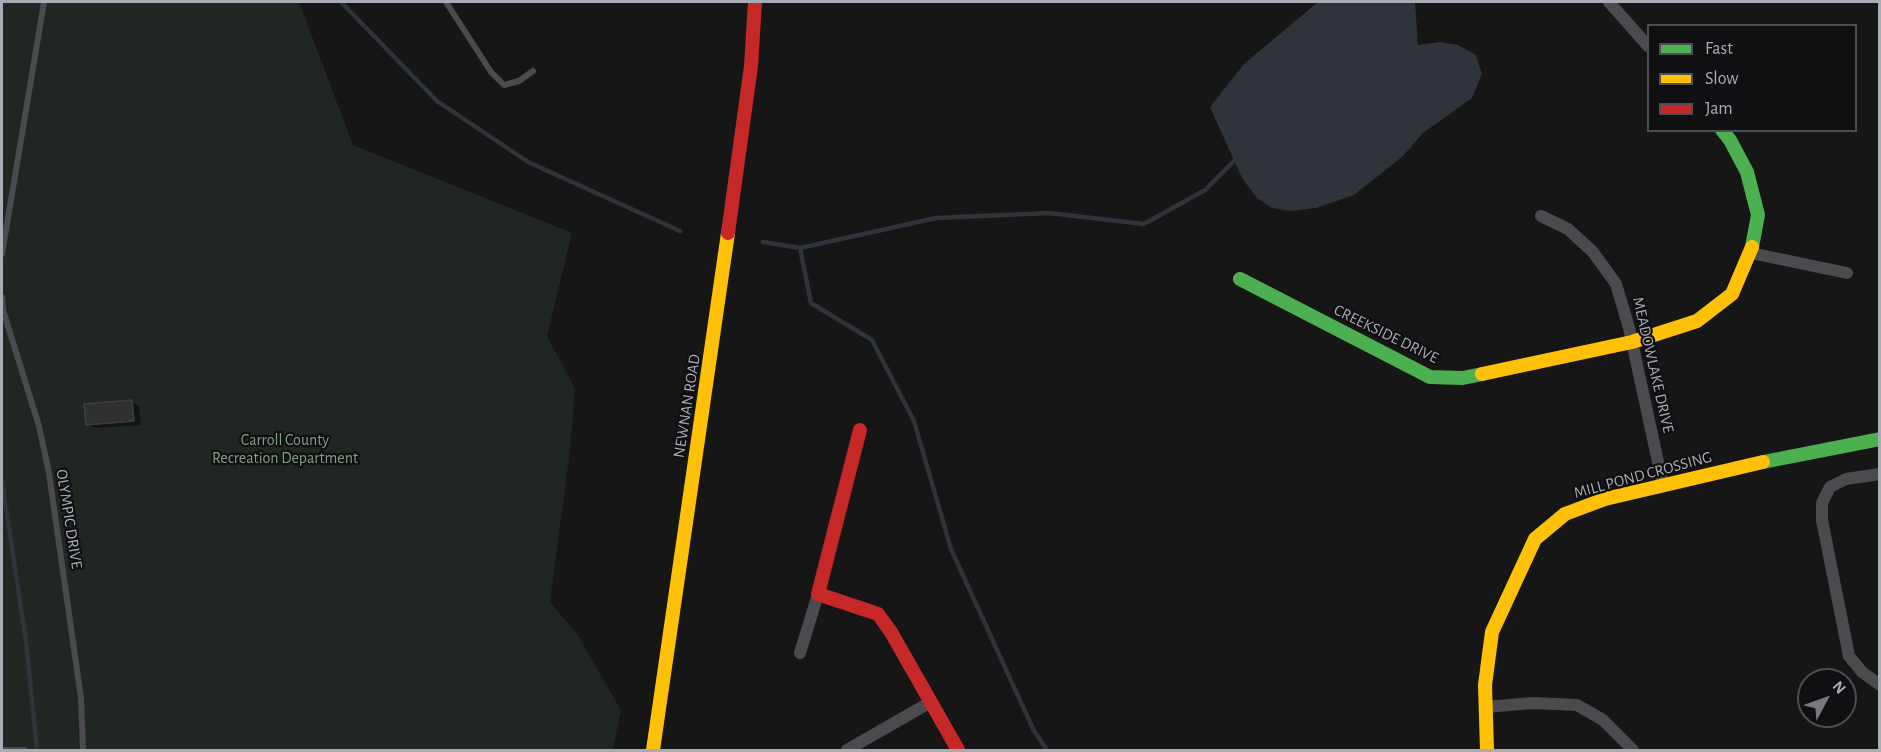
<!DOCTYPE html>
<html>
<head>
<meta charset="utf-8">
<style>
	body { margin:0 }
	#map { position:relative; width:1881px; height:752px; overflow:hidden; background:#161616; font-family:"Alegreya Sans",sans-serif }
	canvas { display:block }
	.frame { position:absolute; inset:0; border:3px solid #a9acb5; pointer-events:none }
	.legend { position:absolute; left:1647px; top:24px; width:210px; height:108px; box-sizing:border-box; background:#101012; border:2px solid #4d4e53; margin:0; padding:8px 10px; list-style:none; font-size:18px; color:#a9acb5 }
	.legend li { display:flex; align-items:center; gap:12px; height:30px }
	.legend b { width:30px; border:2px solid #4d4e53 }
	.north { position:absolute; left:1797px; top:668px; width:60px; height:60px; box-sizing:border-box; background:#101012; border:2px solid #4d4e53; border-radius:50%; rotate:49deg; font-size:16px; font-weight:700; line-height:24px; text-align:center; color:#a9acb5 }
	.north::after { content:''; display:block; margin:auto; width:21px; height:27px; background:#76787d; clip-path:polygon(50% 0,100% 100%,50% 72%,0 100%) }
</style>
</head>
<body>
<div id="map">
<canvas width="1881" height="752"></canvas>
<div class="frame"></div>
<ul class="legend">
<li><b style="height:8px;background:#4caf50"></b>Fast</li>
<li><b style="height:8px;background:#ffc107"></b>Slow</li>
<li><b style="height:8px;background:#c62828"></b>Jam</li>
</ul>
<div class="north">N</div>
</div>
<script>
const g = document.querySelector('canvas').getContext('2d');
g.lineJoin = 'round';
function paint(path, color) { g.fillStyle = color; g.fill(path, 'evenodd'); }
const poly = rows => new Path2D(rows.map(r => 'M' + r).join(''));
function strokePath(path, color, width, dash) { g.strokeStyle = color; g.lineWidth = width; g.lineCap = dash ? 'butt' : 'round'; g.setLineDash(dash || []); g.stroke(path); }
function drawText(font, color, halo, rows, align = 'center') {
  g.font = font + ' "Alegreya Sans",sans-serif'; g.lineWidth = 4.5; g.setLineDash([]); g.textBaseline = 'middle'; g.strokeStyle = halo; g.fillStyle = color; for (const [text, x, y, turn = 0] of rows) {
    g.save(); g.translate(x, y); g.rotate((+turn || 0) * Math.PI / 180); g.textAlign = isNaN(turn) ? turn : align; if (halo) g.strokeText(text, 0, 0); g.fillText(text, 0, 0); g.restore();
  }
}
paint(poly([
	[2,2,299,2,353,145,572,233,547,336,575,389,570,450,550,602,577,634,621,710,613,750,2,750]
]), '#202621');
paint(poly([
	[1318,2,1415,2,1418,45,1440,42,1458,45,1476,55,1482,74,1472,98,1423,133,1402,157,1354,195,1316,208,1290,211,1272,208,1257,198,1242,178,1210,107,1244,64]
]), '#2e343a');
paint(poly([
	[131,402,139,406,141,425,95,428,87,424]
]), '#0007');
strokePath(poly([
	[341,2,437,101,528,162,680,231],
	[763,242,800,248,936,218,1049,213,1144,224,1205,190,1235,160],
	[800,248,811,303,872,340,914,421,951,549,1034,731,1047,750],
	[2,481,26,641,37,750]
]), '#2e343a', 4.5);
const building = poly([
	[132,400,134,421,86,425,84,404,132,400]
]);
paint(building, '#303031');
strokePath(building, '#3f3f42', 1.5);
strokePath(poly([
	[446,2,491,72,504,85,519,81,533,71],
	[2,254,44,2],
	[2,297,3,310,39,426,49,473,81,698,83,750],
	[2,750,25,750]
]), '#4b4b4f', 6);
strokePath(poly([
	[1609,2,1648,46],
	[1541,216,1568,229,1593,252,1616,284,1629,328,1663,485],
	[1751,253,1847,273],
	[1880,474,1846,479,1830,487,1822,503,1822,520,1849,656,1862,672,1880,685],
	[800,653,818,594],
	[1486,707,1533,703,1577,705,1603,720,1633,750],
	[847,750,929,703]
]), '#4b4b4f', 12);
strokePath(poly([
	[1722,130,1730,140,1747,172,1758,215,1752,247],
	[1240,279,1430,377,1463,378,1482,374],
	[1763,462,1880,439]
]), '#4caf50', 14);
strokePath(poly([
	[1482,374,1632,342,1697,321,1732,294,1752,247],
	[653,750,728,233],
	[1487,750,1485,685,1492,632,1535,539,1565,514,1605,499,1763,462]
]), '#ffc107', 14);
strokePath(poly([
	[728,233,751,66,755,2],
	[860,430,818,594,878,614,891,632,958,750]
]), '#c62828', 14);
drawText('16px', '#a9acb5', '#101012', [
	["CREEKSIDE DRIVE",1386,334,26],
	["MEADOWLAKE DRIVE",1653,365,77],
	["NEWNAN ROAD",687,406,-81],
	["MILL POND CROSSING",1643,475,-15],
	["OLYMPIC DRIVE",69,519,81]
]);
drawText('16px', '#829e86', '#101012', [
	["Carroll County",285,440],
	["Recreation Department",285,458]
]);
</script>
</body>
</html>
